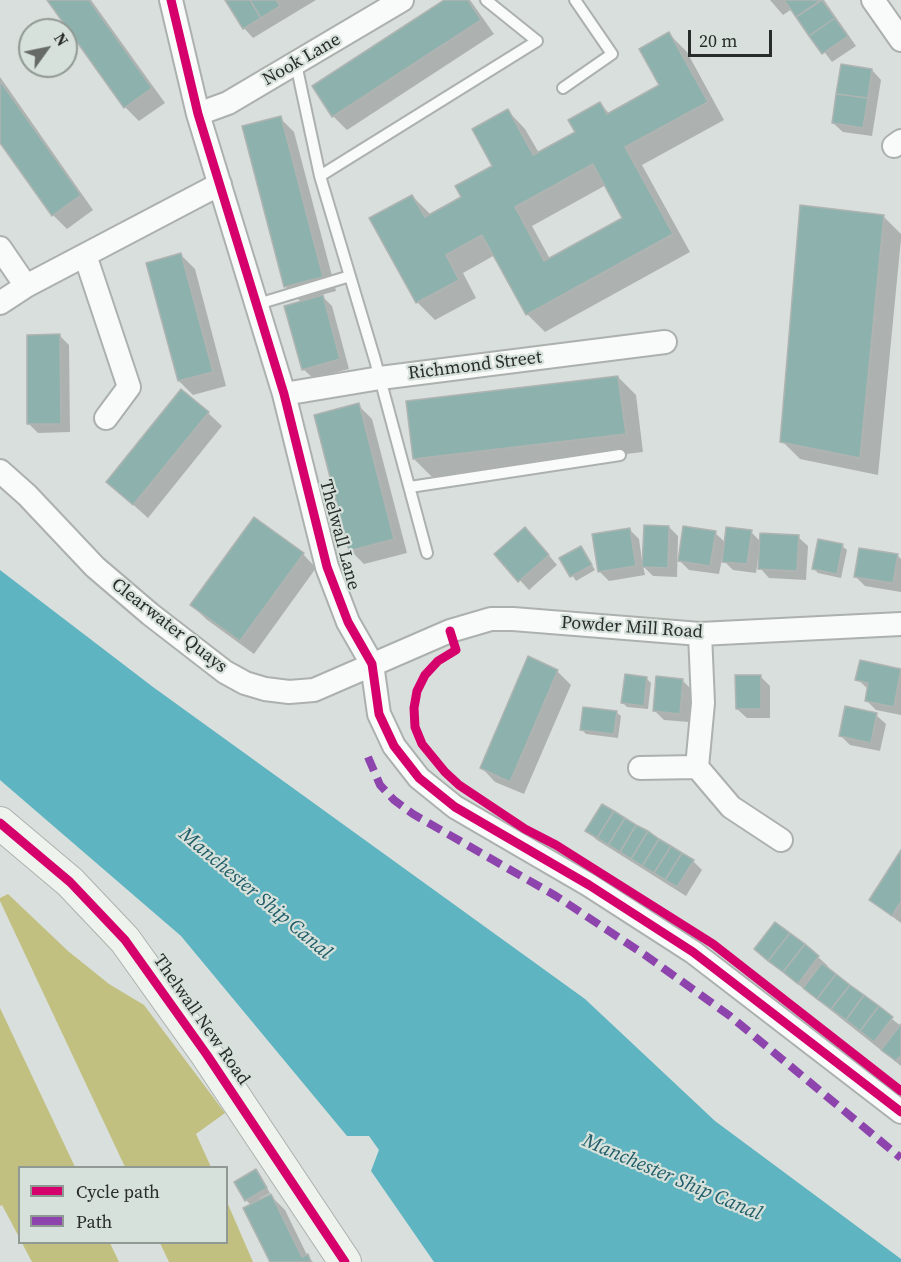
<!DOCTYPE html>
<html>
<head>
<meta charset="utf-8">
<style>
	body { margin:0 }
	#map { position:relative; width:901px; height:1262px; overflow:hidden; background:#d9dfdc; font-family:"Source Serif 4",serif }
	canvas { display:block }
	.legend { position:absolute; left:18px; top:1166px; width:210px; height:78px; box-sizing:border-box; background:#d7e1db; border:2px solid #919994; margin:0; padding:8px 10px; list-style:none; font-size:18px; color:#282c2a }
	.legend li { display:flex; align-items:center; gap:12px; height:30px }
	.legend b { width:30px; border:2px solid #919994 }
	.north { position:absolute; left:18px; top:18px; width:60px; height:60px; box-sizing:border-box; background:#d7e1db; border:2px solid #919994; border-radius:50%; rotate:57deg; font-size:16px; font-weight:700; line-height:24px; text-align:center; color:#282c2a }
	.north::after { content:''; display:block; margin:auto; width:21px; height:27px; background:#666b68; clip-path:polygon(50% 0,100% 100%,50% 72%,0 100%) }
	.scale { position:absolute; left:688px; top:30px; width:84px; height:27px; box-sizing:border-box; border:3px solid #282c2a; border-top:0; padding-left:8px; font-size:18px; line-height:21px; white-space:nowrap; color:#282c2a; -webkit-text-stroke:4px #d7e1db; paint-order:stroke }
</style>
</head>
<body>
<div id="map">
<canvas width="901" height="1262"></canvas>
<ul class="legend">
<li><b style="height:8px;background:#d6006c"></b>Cycle path</li>
<li><b style="height:8px;background:#8e44ad"></b>Path</li>
</ul>
<div class="north">N</div>
<div class="scale">20 m</div>
</div>
<script>
const g = document.querySelector('canvas').getContext('2d');
g.lineJoin = 'round';
function paint(path, color) { g.fillStyle = color; g.fill(path, 'evenodd'); }
const poly = rows => new Path2D(rows.map(r => 'M' + r).join(''));
function strokePath(path, color, width, dash) { g.strokeStyle = color; g.lineWidth = width; g.lineCap = dash ? 'butt' : 'round'; g.setLineDash(dash || []); g.stroke(path); }
function drawText(font, color, halo, rows, align = 'center') {
  g.font = font + ' "Source Serif 4",serif'; g.lineWidth = 4.5; g.setLineDash([]); g.textBaseline = 'middle'; g.strokeStyle = halo; g.fillStyle = color; for (const [text, x, y, turn = 0] of rows) {
    g.save(); g.translate(x, y); g.rotate((+turn || 0) * Math.PI / 180); g.textAlign = isNaN(turn) ? turn : align; if (halo) g.strokeText(text, 0, 0); g.fillText(text, 0, 0); g.restore();
  }
}
paint(poly([
	[8,894,68,951,109,984,144,1005,225,1113,196,1134,211,1167,125,1167,0,901,0,898],
	[0,1008,75,1167,20,1168,19,1237,2,1205,0,1206],
	[227,1202,253,1262,169,1262,160,1243,226,1242],
	[22,1243,110,1243,119,1262,32,1262]
]), '#c2c081');
paint(poly([
	[0,570,153,687,585,999,715,1121,901,1259,901,1262,434,1262,371,1171,379,1150,369,1136,347,1136,181,936,0,780]
]), '#5eb4c0');
paint(poly([
	[48,0,91,0,165,103,139,121,125,107],
	[227,0,316,0,253,38,244,28],
	[447,0,470,0,494,34,347,130,333,116],
	[770,0,824,0,856,46,832,62,792,9,783,15],
	[669,34,687,52,724,120,642,165,690,252,545,332,527,314,495,255,463,273,476,298,435,320,417,302,371,219,412,196,430,214,463,198,494,167,508,111,525,129,539,153,577,132,600,104,610,114,661,86],
	[606,185,624,219,550,259,532,226],
	[872,70,881,80,872,136,843,132,833,123],
	[0,77,93,210,67,229,53,215,0,140],
	[280,118,294,132,336,291,321,295,332,306,349,369,313,378,303,369,301,302,285,286],
	[883,216,901,234,901,239,878,475,800,459,782,441],
	[181,255,195,269,226,386,193,395,179,381],
	[60,336,69,345,70,432,38,433,29,424],
	[618,377,636,395,643,452,432,477,414,459],
	[358,405,372,419,407,553,364,564,350,550],
	[208,413,222,426,148,518,108,482],
	[669,527,678,536,677,577,653,576,643,566,645,575,609,581,599,571,630,530,639,539,642,561],
	[751,532,761,542,798,537,808,546,806,580,769,578,760,568,760,559,758,559,756,573,733,570,722,559,719,574,689,570,679,560,715,533,726,543],
	[534,538,557,565,529,590,496,554],
	[842,546,847,550,841,578,818,573,814,569],
	[580,547,595,570,576,581,561,558],
	[303,554,316,568,254,654,206,619,192,605],
	[897,555,901,559,901,592,865,586,856,577],
	[861,662,901,670,901,715,876,710,866,700,868,689,857,679],
	[557,671,571,685,524,794,495,782,482,768],
	[760,676,770,686,770,718,747,718,737,709],
	[647,679,651,683,648,709,627,707,623,703],
	[682,680,692,690,689,722,664,720,654,710],
	[616,712,621,716,618,738,586,734,582,730],
	[876,715,886,724,880,751,850,745,841,736],
	[587,831,693,861,702,870,686,896,597,840],
	[901,853,901,923,870,900],
	[775,924,818,957,828,966,826,968,901,1026,901,1066,765,958],
	[256,1171,270,1193,259,1199,260,1201,271,1196,285,1210,308,1257,313,1262,272,1262,252,1206,246,1200]
]), '#0003');
const building = poly([
	[47,0,89,0,152,88,124,108,47,0],
	[225,0,250,0,261,18,243,29,225,0],
	[250,0,276,0,280,6,261,18,250,0],
	[444,0,468,0,481,20,332,117,312,86,444,0],
	[784,0,821,0,796,17,784,0],
	[822,0,835,18,809,36,796,17,822,0],
	[835,18,848,36,822,54,809,36,835,18],
	[669,32,708,102,625,147,673,234,526,315,482,235,446,255,459,280,416,303,369,218,412,195,425,217,461,197,455,186,492,166,472,129,508,109,533,155,575,132,568,120,600,102,607,114,659,85,639,49,669,32],
	[593,164,622,218,544,261,515,207,593,164],
	[841,64,872,69,868,98,836,94,841,64],
	[0,81,81,195,52,216,0,143,0,81],
	[836,94,868,98,863,128,832,123,836,94],
	[281,116,323,277,284,287,242,126,281,116],
	[800,205,884,215,860,458,780,442,800,205],
	[181,253,213,372,178,381,146,263,181,253],
	[323,295,340,359,302,370,284,306,323,295],
	[60,334,61,424,27,424,27,335,60,334],
	[618,376,626,434,413,459,406,401,618,376],
	[181,389,209,412,133,505,106,482,181,389],
	[359,403,394,539,349,551,314,415,359,403],
	[254,517,304,553,240,641,190,605,254,517],
	[644,525,669,526,668,568,642,567,644,525],
	[683,526,716,531,710,566,678,561,683,526],
	[525,527,549,555,518,582,494,554,525,527],
	[726,527,752,530,747,564,722,562,726,527],
	[630,528,636,566,598,572,592,534,630,528],
	[760,533,799,535,797,571,758,569,760,533],
	[818,539,843,544,837,574,812,569,818,539],
	[581,546,592,565,570,577,559,558,581,546],
	[859,548,898,554,893,583,854,577,859,548],
	[528,656,558,670,510,782,480,768,528,656],
	[860,660,901,669,894,707,865,701,868,683,855,680,860,660],
	[625,674,647,677,644,706,621,703,625,674],
	[735,675,761,675,761,709,736,709,735,675],
	[656,676,683,679,680,714,653,711,656,676],
	[845,706,877,713,871,743,839,736,845,706],
	[583,707,617,711,614,734,580,730,583,707],
	[602,804,614,811,597,838,585,831,602,804],
	[614,811,625,818,608,845,597,838,614,811],
	[625,818,636,825,620,852,608,845,625,818],
	[636,825,648,831,631,859,620,852,636,825],
	[648,831,659,839,642,866,631,859,648,831],
	[659,839,671,846,654,873,642,866,659,839],
	[671,846,682,853,665,880,654,873,671,846],
	[901,850,901,901,892,916,869,900,901,850],
	[682,853,694,860,677,887,665,880,682,853],
	[775,922,790,933,768,961,754,949,775,922],
	[790,933,805,944,783,972,768,961,790,933],
	[805,944,819,956,798,984,783,972,805,944],
	[822,963,836,974,817,999,803,988,822,963],
	[836,974,850,985,831,1009,817,999,836,974],
	[850,985,864,995,846,1020,831,1009,850,985],
	[864,995,879,1006,860,1031,846,1020,864,995],
	[879,1006,893,1017,874,1042,860,1031,879,1006],
	[901,1024,901,1055,896,1061,881,1050,901,1024],
	[256,1169,267,1188,245,1201,234,1182,256,1169],
	[271,1194,302,1257,308,1254,311,1262,270,1262,243,1208,271,1194]
]);
paint(building, '#8db2ad');
strokePath(building, '#afb4b2', 1.5);
const lane = poly([
	[296,64,320,176,375,360,427,553],
	[563,88,612,54,575,0],
	[320,176,537,41,486,0],
	[258,304,350,276],
	[410,487,620,455]
]);
const street = poly([
	[171,0,198,114,284,394,327,567,348,622,372,664,379,714,394,746,419,778,455,807,589,885,693,952,901,1112],
	[873,0,901,40],
	[198,114,228,103,402,0],
	[894,146,901,141],
	[0,248,26,286],
	[85,255,129,387,106,418],
	[0,303,26,286,220,184],
	[284,394,380,378,665,342],
	[0,471,27,495,95,567,150,614,225,672,245,683,265,689,289,692,314,690,450,631,491,619,513,619,700,634,901,624],
	[697,767,731,807,781,840],
	[640,768,697,767,703,703,700,634]
]);
const secondary = poly([
	[0,823,70,882,125,940,207,1055,345,1262]
]);
strokePath(lane, '#acb1ae', 14);
strokePath(street, '#acb1ae', 26);
strokePath(secondary, '#acb1ae', 34);
strokePath(lane, '#f9fafa', 10);
strokePath(street, '#f9fafa', 22);
strokePath(secondary, '#eff3ee', 32);
strokePath(poly([
	[368,757,380,785,394,800,413,814,556,896,645,955,730,1016,901,1158]
]), '#8e44ad', 8, [15, 8]);
strokePath(poly([
	[171,0,198,114,284,394,327,567,348,622,372,664,379,714,394,746,419,778,455,807,589,885,693,952,901,1112],
	[450,631,456,650,438,661,425,675,417,691,414,708,415,727,422,744,445,772,459,785,525,829,556,845,713,944,901,1091],
	[0,823,70,882,125,940,207,1055,345,1262]
]), '#d6006c', 9);
drawText('18px', '#282c2a', '#d7e1db', [
	["Nook Lane",302,60,-30],
	["Richmond Street",475,366,-7],
	["Thelwall Lane",339,535,75],
	["Clearwater Quays",169,626,38],
	["Powder Mill Road",632,628,4],
	["Thelwall New Road",201,1020,55]
]);
drawText('italic 20px', '#215e69', '#d7e1db', [
	["Manchester Ship Canal",255,894,40],
	["Manchester Ship Canal",672,1178,23]
]);
</script>
</body>
</html>
